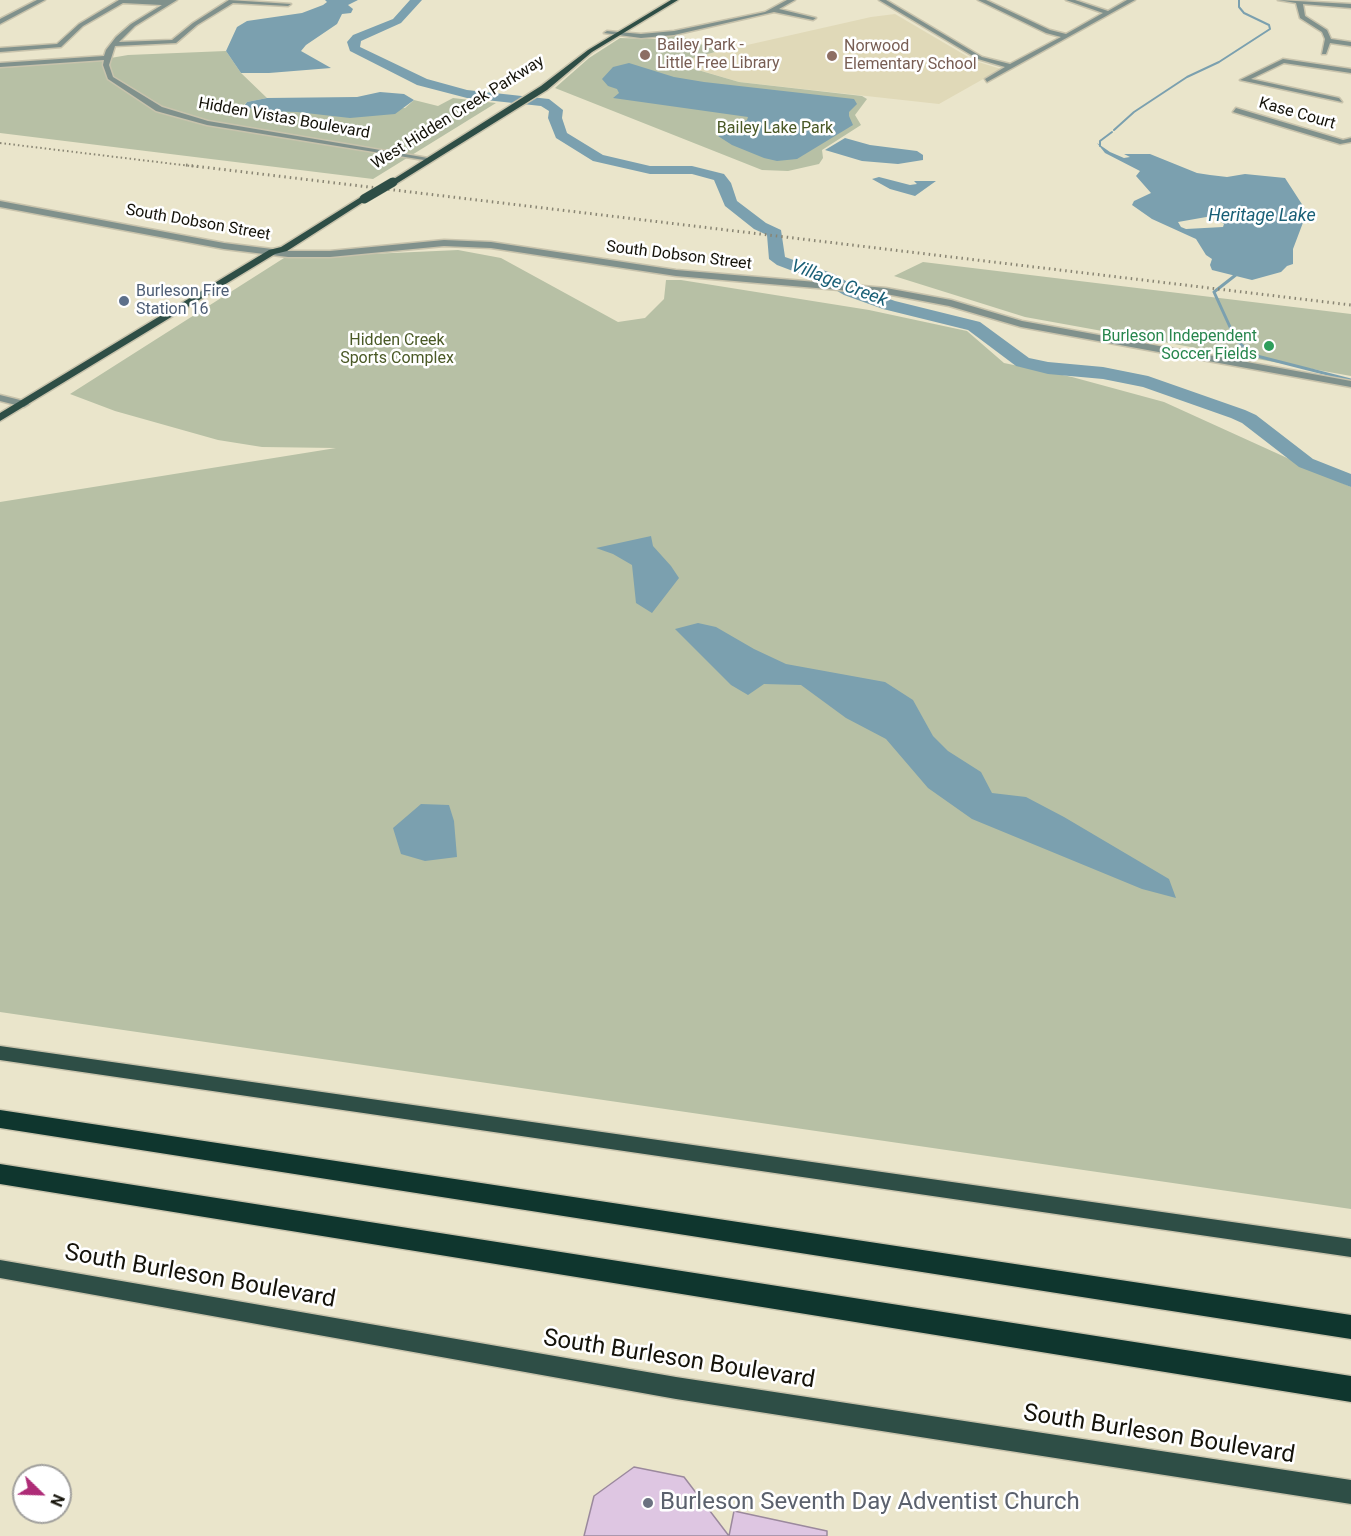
<!DOCTYPE html>
<html>
<head>
<meta charset="utf-8">
<style>
	body { margin:0 }
	#map { position:relative; width:1351px; height:1536px; overflow:hidden; background:#eae5cb; font-family:Roboto,sans-serif }
	canvas { display:block }
	.north { position:absolute; left:12px; top:1464px; width:60px; height:60px; box-sizing:border-box; background:#fff; border:2px solid #a1a09d; border-radius:50%; rotate:113deg; font-size:16px; font-weight:700; line-height:24px; text-align:center; color:#141209 }
	.north::after { content:''; display:block; margin:auto; width:21px; height:27px; background:#ae2c77; clip-path:polygon(50% 0,100% 100%,50% 72%,0 100%) }
</style>
</head>
<body>
<div id="map">
<canvas width="1351" height="1536"></canvas>
<div class="north">N</div>
</div>
<script>
const g = document.querySelector('canvas').getContext('2d');
g.lineJoin = 'round';
function paint(path, color) { g.fillStyle = color; g.fill(path, 'evenodd'); }
const poly = rows => new Path2D(rows.map(r => 'M' + r).join(''));
function strokePath(path, color, width, dash) { g.strokeStyle = color; g.lineWidth = width; g.lineCap = dash ? 'butt' : 'round'; g.setLineDash(dash || []); g.stroke(path); }
function drawText(font, color, halo, rows, align = 'center') {
  g.font = font + ' Roboto,sans-serif'; g.lineWidth = 5; g.setLineDash([]); g.textBaseline = 'middle'; g.strokeStyle = halo; g.fillStyle = color; for (const [text, x, y, turn = 0] of rows) {
    g.save(); g.translate(x, y); g.rotate((+turn || 0) * Math.PI / 180); g.textAlign = isNaN(turn) ? turn : align; if (halo) g.strokeText(text, 0, 0); g.fillText(text, 0, 0); g.restore();
  }
}
paint(poly([
	[895,14,975,61,1001,69,939,104,739,82,672,62,871,17]
]), '#e0d9b8');
paint(poly([
	[676,35,719,51,674,63,739,82,862,96,867,99,855,115,861,125,822,150,823,158,819,164,788,171,762,170,555,88,589,58,620,38,655,39],
	[226,51,241,73,267,98,247,102,244,105,261,111,405,108,414,100,438,106,453,98,496,103,373,179,0,133,0,68,93,61,128,55],
	[458,250,501,258,618,322,645,318,664,299,666,280,681,280,869,310,967,331,1004,363,1072,377,1164,402,1351,487,1351,1209,0,1012,0,502,336,448,262,447,218,440,115,411,70,394,284,258],
	[923,262,1351,314,1351,376,1025,317,894,276]
]), '#b7c0a5');
paint(poly([
	[325,0,358,0,348,5,353,9,351,13,342,14,337,24,306,45,301,51,331,68,269,73,241,73,226,51,237,27,247,21,302,13,323,5,327,2],
	[629,63,674,77,704,82,854,99,857,104,849,112,849,116,853,125,797,159,777,161,764,158,732,145,718,136,747,120,748,117,613,98,619,93,617,89,608,86,602,79,613,67],
	[380,92,404,94,414,100,395,114,350,118,297,112,261,111,244,106,247,102,267,98,357,97],
	[845,138,870,145,917,151,923,155,923,160,898,164,862,161,825,150],
	[1097,143,1110,152,1124,158,1130,157,1124,154,1150,154,1197,173,1210,175,1227,177,1245,174,1285,178,1307,212,1293,249,1293,264,1287,266,1281,272,1252,280,1212,270,1210,265,1212,259,1206,255,1196,239,1152,219,1132,205,1134,201,1151,193,1136,176,1140,171,1105,153],
	[1212,216,1224,224,1223,227,1186,229,1181,227,1178,222],
	[879,177,910,185,917,184,914,181,936,181,915,196,890,189,872,179],
	[651,536,653,546,671,566,679,578,652,613,636,603,632,565,613,554,596,548],
	[698,623,716,627,754,649,786,664,885,682,913,700,933,736,948,751,981,772,992,793,1026,797,1064,817,1169,879,1176,898,1142,889,972,819,928,788,886,739,846,718,801,685,764,684,748,695,731,685,675,629],
	[421,804,449,805,454,821,457,857,425,861,401,854,393,828]
]), '#7ba0af');
strokePath(poly([
	[1114,130,1134,112,1187,77,1219,62,1270,29,1269,25,1244,13,1239,7,1239,0],
	[1100,146,1100,141,1112,132]
]), '#7ba0af', 2);
strokePath(poly([
	[1237,274,1214,292,1236,340,1253,355,1351,380]
]), '#7ba0af', 3);
paint(poly([
	[410,0,422,0,401,23,361,41,360,47,427,79,467,90,549,99,563,110,562,118,567,133,603,155,650,166,692,166,724,174,731,183,737,201,766,223,781,230,785,257,834,274,856,287,895,301,980,322,1029,358,1048,362,1103,367,1148,376,1245,410,1256,415,1313,459,1351,474,1351,487,1299,467,1242,423,1231,418,1143,387,1103,379,1048,374,1016,366,968,330,883,309,844,295,822,282,777,265,769,259,767,235,754,229,725,206,714,180,692,174,650,174,593,161,556,138,548,118,549,111,541,106,467,98,417,85,350,51,347,42,353,35,393,19,410,0]
]), '#7ba0af');
const building = poly([
	[634,1467,684,1477,729,1536,584,1536,594,1496,634,1467],
	[734,1511,827,1531,827,1536,729,1536,734,1511]
]);
paint(building, '#dec6e2');
strokePath(building, '#9b899d', 1.5);
const minor = poly([
	[37,0,45,0,0,24,0,19,37,0],
	[119,0,177,0,135,26,119,42,172,40,193,23,229,0,291,4,288,6,233,3,197,25,176,43,115,46,109,65,113,77,162,107,208,121,434,159,430,161,207,125,156,111,108,79,103,65,104,60,0,67,0,63,104,56,106,50,116,37,131,24,162,5,123,3,83,26,61,47,0,52,0,48,57,44,79,24,119,0],
	[787,0,795,0,779,9,816,18,813,20,774,12,674,35,641,38,604,33,607,31,641,34,674,31,765,12,787,0],
	[879,0,886,0,982,57,1010,64,1061,37,1046,33,978,0,986,0,1050,30,1066,34,1103,13,1066,0,1075,0,1108,11,1127,0,1135,0,987,82,985,79,1005,67,978,59,879,0],
	[1278,0,1351,4,1351,8,1303,4,1305,16,1327,30,1331,39,1351,42,1351,46,1330,43,1326,54,1322,54,1325,39,1322,32,1300,18,1296,3,1278,0],
	[1283,59,1351,69,1351,73,1284,63,1251,79,1339,98,1342,102,1240,80,1283,59],
	[1236,108,1343,140,1351,138,1351,142,1340,144,1233,112,1236,108],
	[0,201,224,243,288,251,330,251,444,240,491,242,676,270,886,288,951,300,1022,321,1351,381,1351,387,1021,327,949,306,886,294,676,276,491,248,444,246,330,257,288,257,224,249,0,207,0,201],
	[0,395,28,402,29,404,24,407,0,401,0,395]
]);
const major = poly([
	[671,0,678,0,592,52,547,90,396,184,389,182,541,86,588,50,671,0],
	[361,197,368,199,287,251,275,254,0,421,0,413,269,250,281,247,361,197],
	[0,1046,1351,1239,1351,1257,0,1060,0,1046],
	[0,1260,676,1377,1351,1480,1351,1504,676,1399,0,1278,0,1260]
]);
const highway = poly([
	[0,1110,1351,1315,1351,1339,0,1128,0,1110],
	[0,1164,1351,1376,1351,1402,0,1184,0,1164]
]);
strokePath(minor, '#c8c3ac', 3);
strokePath(major, '#c8c3ac', 3);
strokePath(highway, '#c8c3ac', 3);
paint(minor, '#80918c');
paint(major, '#2e4e46');
paint(highway, '#0f362e');
strokePath(poly([
	[0,143,199,167]
]), '#898573', 2, [1.5, 3]);
strokePath(poly([
	[186,165,1351,305]
]), '#898573', 3, [1.5, 4]);
const majorBridge = poly([
	[364,199,393,182]
]);
strokePath(majorBridge, '#c8c3ac', 10, []);
strokePath(majorBridge, '#2e4e46', 9);
for (const [x, y, r, color] of [
	[645,55,6,"#8d6e63"],
	[832,56,6,"#8d6e63"],
	[124,301,6,"#5c6f8a"],
	[1269,346,6,"#2e9e5b"],
	[648,1503,6,"#6b7280"]
]) { const dot = new Path2D(); dot.arc(x, y, r, 0, 2 * Math.PI); g.fillStyle = color; g.fill(dot); strokePath(dot, '#fff', 2); }
drawText('16px', '#785e54', '#fff', [
	["Bailey Park -",657,46],
	["Little Free Library",657,64],
	["Norwood",844,47],
	["Elementary School",844,65]
], 'left');
drawText('16px', '#141209', '#fff', [
	["West Hidden Creek Parkway",458,113,-32],
	["Kase Court",1297,114,16],
	["Hidden Vistas Boulevard",284,119,10],
	["South Dobson Street",198,223,10],
	["South Dobson Street",679,256,7]
]);
drawText('16px', '#4a5926', '#fff', [
	["Bailey Lake Park",775,129],
	["Hidden Creek",397,341],
	["Sports Complex",397,359]
]);
drawText('16px', '#4e5e75', '#fff', [
	["Burleson Fire",136,292],
	["Station 16",136,310]
], 'left');
drawText('16px', '#27864d', '#fff', [
	["Burleson Independent",1257,337],
	["Soccer Fields",1257,355]
], 'right');
drawText('italic 18px', '#185f76', '#fff', [
	["Heritage Lake",1262,216],
	["Village Creek",839,284,21]
]);
drawText('24px', '#141209', '#fff', [
	["South Burleson Boulevard",200,1277,10],
	["South Burleson Boulevard",679,1360,9],
	["South Burleson Boulevard",1159,1435,9]
]);
drawText('24px', '#5b616d', '#fff', [
	["Burleson Seventh Day Adventist Church",660,1503]
], 'left');
</script>
</body>
</html>
